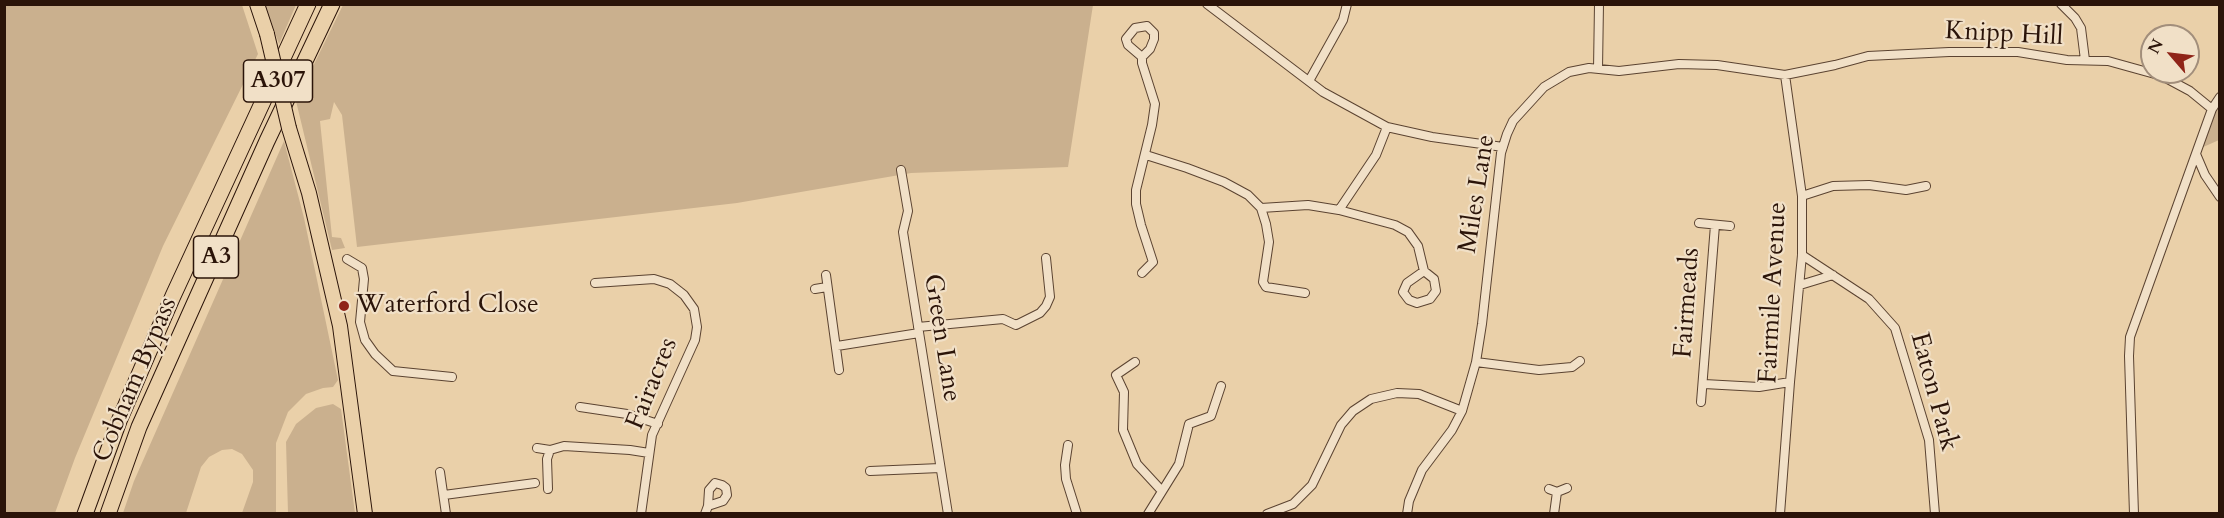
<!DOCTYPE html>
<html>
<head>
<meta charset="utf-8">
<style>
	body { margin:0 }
	#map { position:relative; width:2224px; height:518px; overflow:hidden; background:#ead0a9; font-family:Cardo,serif }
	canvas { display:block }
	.frame { position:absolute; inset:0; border:6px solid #2b1409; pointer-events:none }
	.north { position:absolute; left:2140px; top:24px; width:60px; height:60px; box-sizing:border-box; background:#f1e0c7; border:2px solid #a28e7b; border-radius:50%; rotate:298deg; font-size:16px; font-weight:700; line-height:24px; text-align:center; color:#2b1409 }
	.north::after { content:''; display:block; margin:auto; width:21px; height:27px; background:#8f2418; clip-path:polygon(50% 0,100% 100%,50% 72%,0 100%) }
</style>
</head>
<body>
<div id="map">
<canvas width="2224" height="518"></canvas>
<div class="frame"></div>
<div class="north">N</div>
</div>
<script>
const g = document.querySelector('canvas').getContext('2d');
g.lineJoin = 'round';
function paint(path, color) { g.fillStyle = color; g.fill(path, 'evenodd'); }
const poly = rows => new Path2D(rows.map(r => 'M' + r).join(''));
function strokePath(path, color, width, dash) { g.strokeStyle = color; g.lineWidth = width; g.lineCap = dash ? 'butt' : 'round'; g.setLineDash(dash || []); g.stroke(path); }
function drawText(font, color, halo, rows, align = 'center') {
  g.font = font + ' Cardo,serif'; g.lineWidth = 4.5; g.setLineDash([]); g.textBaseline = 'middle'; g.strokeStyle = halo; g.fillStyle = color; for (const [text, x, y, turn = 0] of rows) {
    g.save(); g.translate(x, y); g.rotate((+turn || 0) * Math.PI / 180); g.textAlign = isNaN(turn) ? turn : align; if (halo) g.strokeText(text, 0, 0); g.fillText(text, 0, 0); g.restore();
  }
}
paint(poly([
	[4,5,242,5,258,54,163,246,75,458,55,513,5,513],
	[265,5,296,5,279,44],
	[343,5,1093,5,1068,167,911,173,737,203,357,247,342,115,334,102,330,119,320,121,332,237,341,238,345,248,332,250,296,101],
	[2219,104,2219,140,2201,148,2215,112],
	[284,141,304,218,338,380,333,387,323,388,306,394,288,412,276,443,276,513,242,513,253,482,253,470,242,454,232,449,222,450,209,457,201,467,186,513,123,513,134,481],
	[333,404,341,409,355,513,288,513,286,442,296,424,316,408]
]), '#cab08e');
const street = poly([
	[1207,4,1323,92,1387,127,1432,137,1503,147],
	[2061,4,2075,18,2081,28,2085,60],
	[1598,69,1599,4],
	[1309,81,1343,20,1347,4],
	[2196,154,2205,175,2220,197],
	[1146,155,1187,168,1224,182,1248,195,1261,208,1308,205,1339,210,1376,155,1387,127],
	[901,170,908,211,903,232,948,514],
	[1802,196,1833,186,1869,185,1906,190,1926,186],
	[1261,208,1266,224,1269,242,1263,282,1266,287,1305,293],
	[1339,210,1395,225,1408,232,1418,246,1424,271,1434,279,1436,291,1430,299,1417,303,1409,300,1403,292,1407,283,1424,271],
	[1699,223,1730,226],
	[1802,255,1869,299,1895,328,1929,440,1935,514],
	[347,259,362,268,364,279,360,322,365,340,375,354,393,371,452,377],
	[1142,273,1153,262,1141,225,1136,204,1136,190,1152,125,1155,104,1142,63,1142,57,1128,45,1126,39,1135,28,1147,26,1154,33,1154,39,1150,49,1142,57],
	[826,275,839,370],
	[595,283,654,279,670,284,684,295,694,309,697,327,695,340,652,435,641,514],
	[1800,285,1833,275],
	[815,289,827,287],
	[918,327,1003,319,1016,325,1040,313,1046,306,1050,297,1046,258],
	[837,346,919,333],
	[1135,362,1116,375,1124,392,1123,430,1137,464,1161,490],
	[1476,362,1539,370,1572,367,1580,361],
	[1704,384,1759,387,1790,382],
	[1701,402,1715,225],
	[580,407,627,414,658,424],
	[1068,445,1065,465,1066,479,1077,514],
	[537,448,550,450],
	[870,471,940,468],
	[440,472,446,514],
	[548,489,547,459,550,450,564,446,630,450,649,453],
	[1549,489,1557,492,1567,488],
	[444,495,535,483],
	[705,514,708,506,709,490,715,483,722,485,726,488,727,495,723,501,708,506],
	[1148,514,1179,464,1189,424,1211,416,1221,386],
	[1267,514,1293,504,1312,485,1341,425,1353,411,1371,399,1397,393,1419,394,1462,411],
	[1407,514,1409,501,1422,470,1452,430,1462,411,1476,362,1482,324,1501,153,1507,134,1513,121,1544,87,1569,72,1589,68,1619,71,1679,64,1717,65,1785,75,1835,65,1868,56,1949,52,2018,52,2067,60,2108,61,2162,76,2190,91,2212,109],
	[1554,514,1557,492],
	[1780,514,1790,382,1802,255,1802,196,1785,75],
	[2134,514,2129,356,2130,337,2212,109,2220,97]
]);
const primary = poly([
	[257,4,267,34],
	[289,128,309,193,340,326,365,514]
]);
const highway = poly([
	[85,514,119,421,173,296,308,4],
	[108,514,139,427,267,141,332,4]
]);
strokePath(street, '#5b4331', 10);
strokePath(primary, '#2b1409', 16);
strokePath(highway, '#2b1409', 17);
strokePath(street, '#f1e0c7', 8);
strokePath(primary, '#ead0a9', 14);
strokePath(highway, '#ead0a9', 15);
const primaryBridge = poly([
	[267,34,289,128]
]);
strokePath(primaryBridge, '#2b1409', 16, []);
strokePath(primaryBridge, '#ead0a9', 14);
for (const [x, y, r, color] of [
	[344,306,6,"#8f2418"]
]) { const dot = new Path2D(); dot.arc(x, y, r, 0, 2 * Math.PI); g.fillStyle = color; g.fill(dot); strokePath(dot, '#f1e0c7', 2); }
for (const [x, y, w] of [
	[278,81,69],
	[216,257,45]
]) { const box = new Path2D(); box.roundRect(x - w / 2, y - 21, w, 42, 4.5); g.fillStyle = '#f1e0c7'; g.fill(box); strokePath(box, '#2b1409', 1.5); }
drawText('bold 24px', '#2b1409', null, [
	["A307",278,81],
	["A3",216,257]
]);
drawText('26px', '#2b1409', '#f1e0c7', [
	["Knipp Hill",2004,35,3],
	["Miles Lane",1478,194,-81],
	["Fairmile Avenue",1774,293,-87],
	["Fairmeads",1688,303,-86],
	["Green Lane",941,338,81],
	["Cobham Bypass",136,380,-67],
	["Fairacres",653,384,-68],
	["Eaton Park",1933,392,75]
]);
drawText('26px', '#2b1409', '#f1e0c7', [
	["Waterford Close",356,306]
], 'left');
</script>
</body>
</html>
